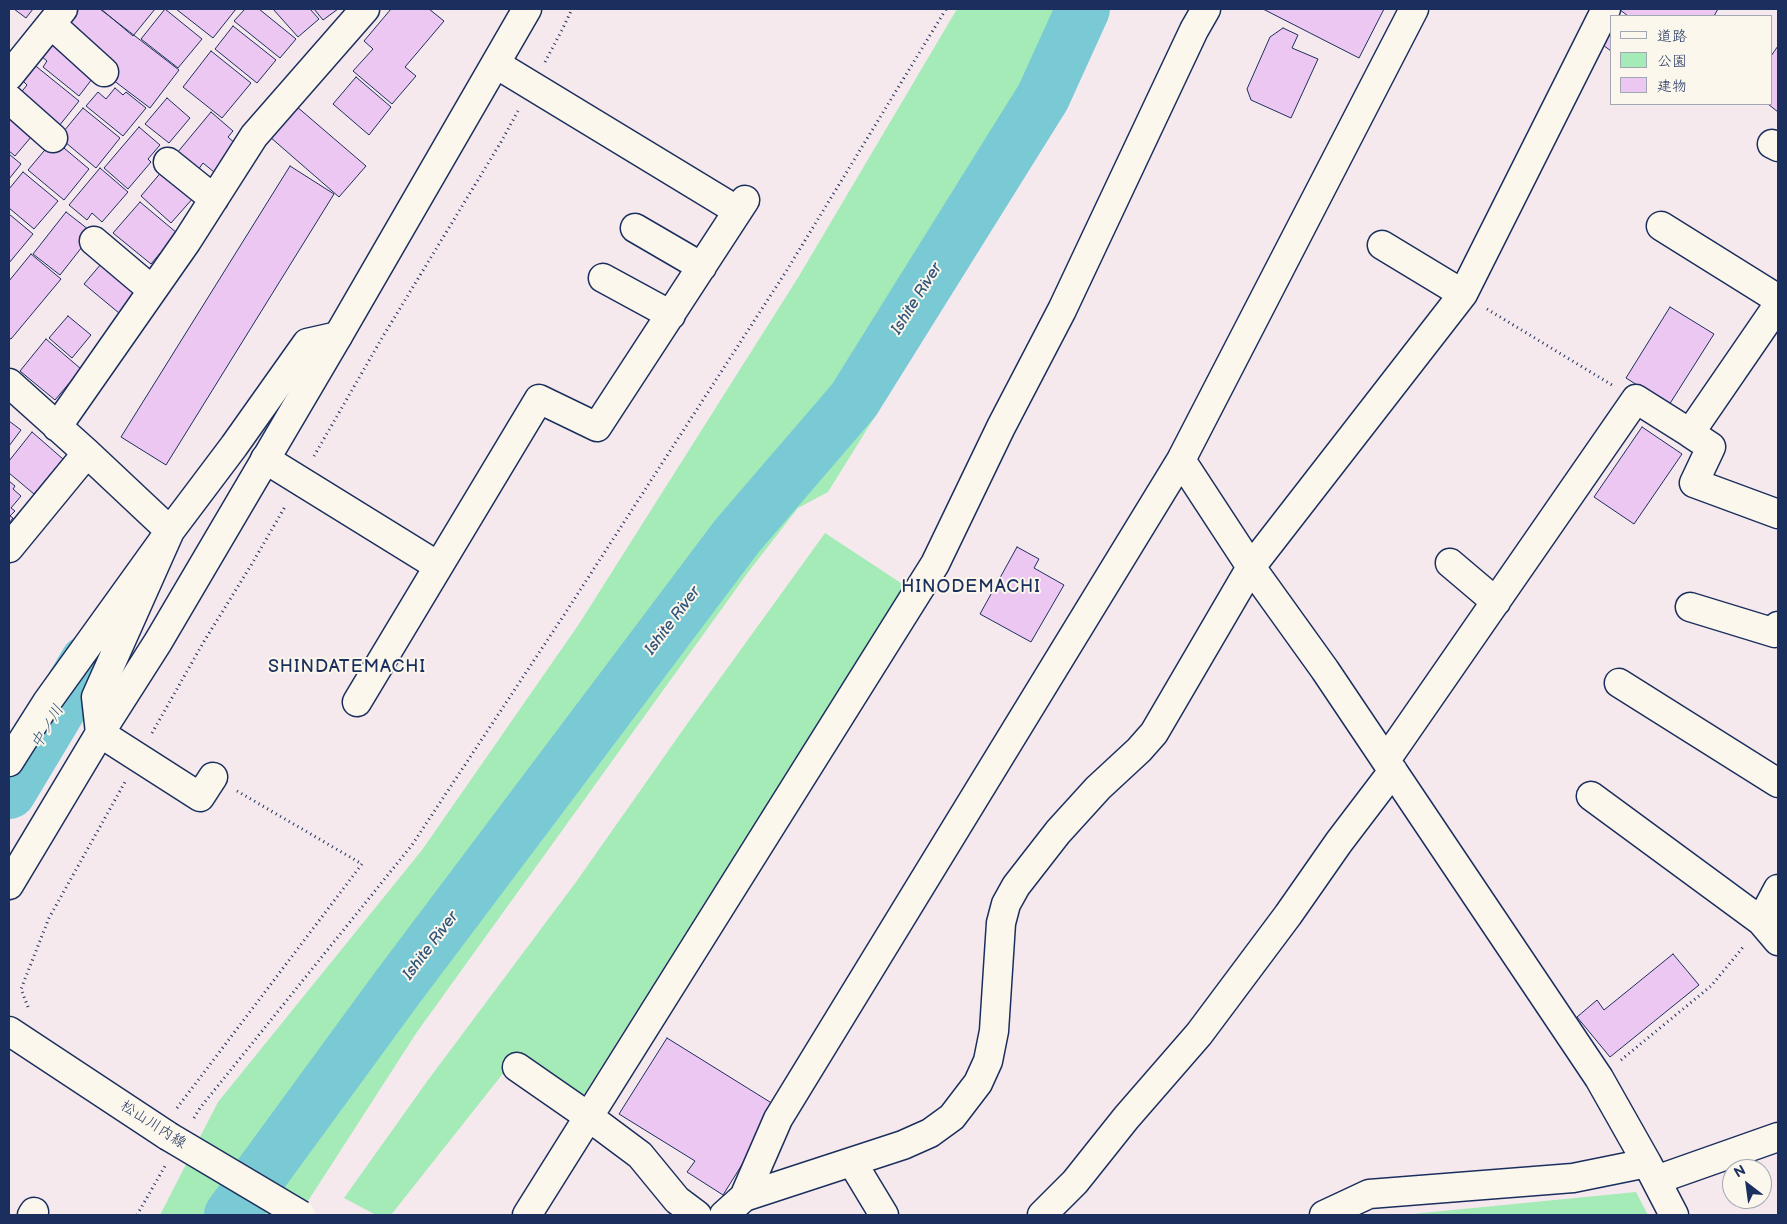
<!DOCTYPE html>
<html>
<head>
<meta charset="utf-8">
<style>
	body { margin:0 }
	#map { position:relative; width:1787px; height:1224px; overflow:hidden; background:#f6e9ee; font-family:"Balsamiq Sans","Klee One",sans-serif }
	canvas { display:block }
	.frame { position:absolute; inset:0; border:10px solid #1b2f5e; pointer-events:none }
	.legend { position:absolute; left:1610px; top:15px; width:162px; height:90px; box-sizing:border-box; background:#fbf7ec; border:1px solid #a1a7b3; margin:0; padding:6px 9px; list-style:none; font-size:15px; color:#1b2f5e }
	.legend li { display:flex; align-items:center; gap:10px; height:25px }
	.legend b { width:25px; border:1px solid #a1a7b3 }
	.north { position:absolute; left:1722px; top:1159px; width:50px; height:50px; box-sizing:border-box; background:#fbf7ec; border:1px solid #a1a7b3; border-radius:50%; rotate:330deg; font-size:14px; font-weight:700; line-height:20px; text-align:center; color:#1b2f5e }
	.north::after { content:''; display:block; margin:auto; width:18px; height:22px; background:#1b2f5e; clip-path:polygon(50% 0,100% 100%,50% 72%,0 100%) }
</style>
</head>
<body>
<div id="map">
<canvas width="1787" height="1224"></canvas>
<div class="frame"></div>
<ul class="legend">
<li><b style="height:6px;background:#fbf7ec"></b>道路</li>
<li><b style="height:14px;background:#a5ebb7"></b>公園</li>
<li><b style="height:14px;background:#ecc7f2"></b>建物</li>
</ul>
<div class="north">N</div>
</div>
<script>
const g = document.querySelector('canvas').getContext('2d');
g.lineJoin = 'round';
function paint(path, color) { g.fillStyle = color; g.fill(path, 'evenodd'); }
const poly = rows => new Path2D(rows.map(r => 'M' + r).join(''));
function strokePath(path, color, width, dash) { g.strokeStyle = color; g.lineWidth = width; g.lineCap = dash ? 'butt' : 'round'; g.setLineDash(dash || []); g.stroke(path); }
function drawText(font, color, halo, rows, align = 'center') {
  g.font = font + ' "Balsamiq Sans","Klee One",sans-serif'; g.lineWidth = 4; g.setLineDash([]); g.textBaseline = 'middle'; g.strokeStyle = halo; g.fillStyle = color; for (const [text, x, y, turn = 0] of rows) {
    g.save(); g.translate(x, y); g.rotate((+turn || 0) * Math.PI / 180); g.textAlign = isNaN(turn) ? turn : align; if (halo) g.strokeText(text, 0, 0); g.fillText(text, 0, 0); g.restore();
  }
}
paint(poly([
	[957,9,1110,9,1063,114,828,492,798,508,749,571,417,1032,299,1215,160,1215,218,1102,422,850,579,624,799,276],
	[825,533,904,585,578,1104,516,1057,391,1215,376,1215,344,1198,428,1080,576,882,687,724],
	[1636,1192,1648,1215,1402,1215]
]), '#a5ebb7');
strokePath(poly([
	[9,792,87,662],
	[231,1215,397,988,737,536,854,400,1043,97,1083,9]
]), '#7acad6', 54);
const building = poly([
	[14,9,33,9,26,18,14,9],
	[78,9,100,9,179,70,150,108,105,74,64,27,78,9],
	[101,9,155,9,133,36,101,9],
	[165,9,202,39,178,68,141,39,165,9],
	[176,9,236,9,213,38,176,9],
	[245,9,259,9,296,39,280,58,234,21,245,9],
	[273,9,310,9,319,19,298,37,273,9],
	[314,9,338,9,323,20,314,9],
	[391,9,429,9,444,21,405,67,416,76,392,104,353,71,373,49,364,41,391,9],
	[1263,9,1384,9,1359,58,1263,9],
	[1619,9,1718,9,1714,16,1628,16,1619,9],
	[233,26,276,60,257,83,215,49,233,26],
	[1283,28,1298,35,1292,48,1318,59,1291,118,1251,100,1247,89,1270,37,1283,28],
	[1606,31,1611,34,1611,51,1599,42,1606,31],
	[56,37,99,70,79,96,43,67,47,61,41,56,56,37],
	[1778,46,1778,112,1768,104,1771,104,1771,56,1778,46],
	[211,51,251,83,222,118,183,87,211,51],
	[32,63,79,101,59,126,19,95,27,85,20,78,32,63],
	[356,77,391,107,369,135,333,104,356,77],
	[115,88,123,95,126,92,146,108,123,136,86,106,98,92,106,99,115,88],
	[167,98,190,118,169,143,145,124,167,98],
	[9,106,37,130,15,156,9,151,9,106],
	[296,106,366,166,339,197,270,137,296,106],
	[83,108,120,138,96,168,59,137,83,108],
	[211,112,233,131,228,137,237,145,214,172,203,163,198,170,177,153,211,112],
	[139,127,160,145,148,159,151,162,128,189,104,168,139,127],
	[58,143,89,169,64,200,28,170,49,145,58,143],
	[9,154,21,164,9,179,9,154],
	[290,166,334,194,166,465,121,437,290,166],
	[100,168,128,192,102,222,92,213,87,220,69,205,100,168],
	[163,170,194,197,171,223,141,196,163,170],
	[23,172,58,201,34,229,9,208,9,189,23,172],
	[140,202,177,233,151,264,113,233,140,202],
	[66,212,93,233,60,275,33,254,66,212],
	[9,214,33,234,9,263,9,214],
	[31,254,61,279,11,339,9,338,9,281,31,254],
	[101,264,136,293,119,313,84,284,101,264],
	[1670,307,1714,334,1669,405,1626,378,1670,307],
	[68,316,91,335,72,358,49,338,68,316],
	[46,339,81,369,55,400,20,371,46,339],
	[9,421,21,430,9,446,9,421],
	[1642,427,1682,454,1634,524,1594,497,1642,427],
	[32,432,63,459,34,494,9,473,9,461,32,432],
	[9,481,15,486,13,489,21,496,11,508,15,511,10,516,13,518,9,523,9,481],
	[1017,547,1039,559,1034,568,1064,585,1031,642,980,614,1017,547],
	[1673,954,1699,985,1610,1057,1577,1017,1597,1000,1604,1010,1673,954],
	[667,1038,778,1107,723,1195,687,1172,695,1161,619,1114,667,1038]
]);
paint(building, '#ecc7f2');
strokePath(building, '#1b2f5e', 1);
const street = poly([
	[51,24,104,72],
	[496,64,738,211],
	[9,76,63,9],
	[9,99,53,138],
	[1772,144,1778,147],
	[168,162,214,199],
	[1661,226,1778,299],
	[635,228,702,267],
	[94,241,152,290],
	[1382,245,1463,294],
	[603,278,671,315],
	[9,383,87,453,170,531,96,697,100,733,200,797,213,777],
	[57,427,187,241,254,136,365,9],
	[1690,433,1711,447,1694,483,1778,514],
	[265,459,438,566],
	[1181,460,1251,567,1325,670,1599,1078,1647,1163,1674,1215],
	[9,548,87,453],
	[1450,563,1496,602],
	[1690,607,1775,633,1778,626],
	[1619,683,1778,783],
	[357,702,539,399,597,427,745,200],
	[1386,760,1636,399,1690,433,1778,305],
	[9,762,47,702,170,531,234,446,307,343,338,336],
	[1591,796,1761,921,1778,941],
	[1761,921,1778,889],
	[517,1067,589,1117,640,1155,677,1200,697,1215],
	[852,1162,884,1215],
	[1656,1180,1778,1137],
	[744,1197,903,1145,930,1133,952,1117,978,1083,988,1061,994,1031,1001,923,1006,904,1016,886,1058,832,1098,788,1139,750,1154,733,1251,567,1463,294,1606,9],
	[32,1215,34,1212],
	[527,1215,935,564,1001,427,1062,310,1194,30,1206,9],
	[724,1215,744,1197,778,1119,1181,460,1414,9],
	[1042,1215,1075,1182,1126,1118,1199,1034,1288,915,1339,842,1393,771],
	[1324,1215,1369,1194,1573,1178,1647,1163]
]);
const secondary = poly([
	[9,885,100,733,158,642,338,336,527,9],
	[9,1031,168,1136]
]);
strokePath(street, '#1b2f5e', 31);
strokePath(secondary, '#1b2f5e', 31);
strokePath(poly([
	[545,62,563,28,572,9],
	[1487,309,1612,385],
	[314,456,382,338,501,142,518,111],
	[152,733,203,643,253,562,286,505],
	[28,1007,21,989,49,918,125,782],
	[1621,1060,1711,986,1744,946],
	[177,1108,362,864,237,791],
	[194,1118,200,1108,412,845,564,615,787,270,946,9],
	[137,1215,165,1166]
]), '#1b2f5e', 3, [1, 4]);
strokePath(street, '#fbf7ec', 28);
strokePath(secondary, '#fbf7ec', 28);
const secondaryBridge = poly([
	[168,1136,301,1215]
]);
strokePath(secondaryBridge, '#1b2f5e', 31, []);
strokePath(secondaryBridge, '#fbf7ec', 28);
drawText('15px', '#1b2f5e', '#fbf7ec', [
	["松山川内線",153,1125,33]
]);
drawText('italic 16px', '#33567c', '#fbf7ec', [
	["Ishite River",917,299,-58],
	["Ishite River",673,621,-53],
	["中ノ川",48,727,-59],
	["Ishite River",431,946,-53]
]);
g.letterSpacing = '1px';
drawText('18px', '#1b2f5e', '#fbf7ec', [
	["HINODEMACHI",971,587],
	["SHINDATEMACHI",347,667]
]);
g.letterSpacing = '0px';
</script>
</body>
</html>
